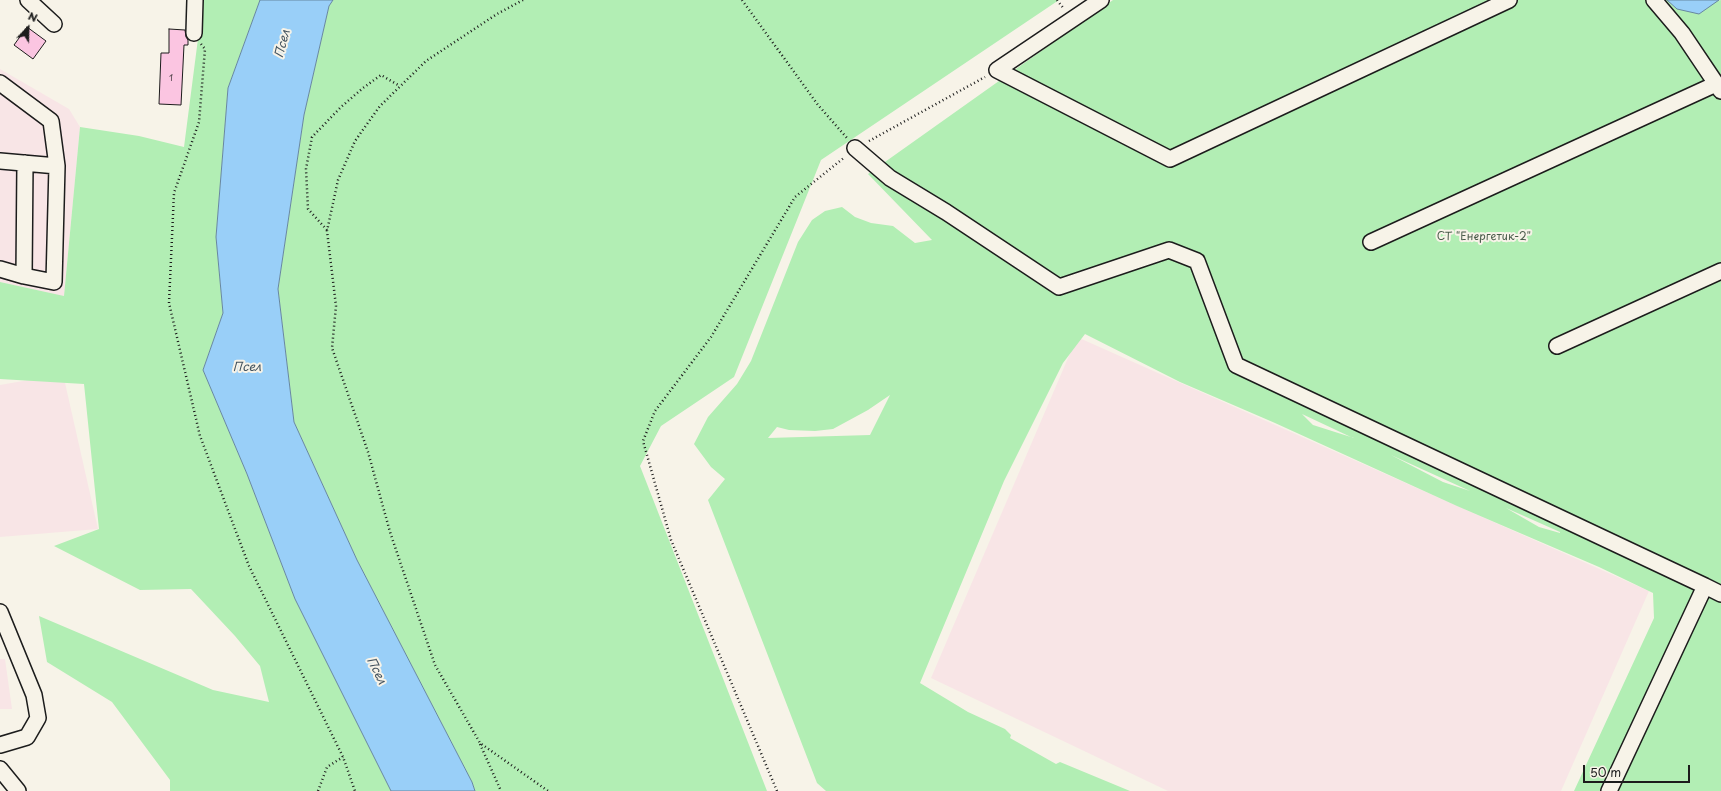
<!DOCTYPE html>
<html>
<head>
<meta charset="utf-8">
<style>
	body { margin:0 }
	#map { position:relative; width:1721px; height:791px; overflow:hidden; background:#f7f3e8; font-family:"Playpen Sans",sans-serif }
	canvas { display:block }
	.north { position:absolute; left:8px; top:8px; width:40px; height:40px; -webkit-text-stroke:3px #f7f3e8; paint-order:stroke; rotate:23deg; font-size:11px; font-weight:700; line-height:16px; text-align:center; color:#1c1c1c }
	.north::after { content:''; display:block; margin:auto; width:14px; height:18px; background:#1c1c1c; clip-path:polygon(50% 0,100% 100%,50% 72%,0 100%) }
	.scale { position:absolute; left:1583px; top:765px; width:107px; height:18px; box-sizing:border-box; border:2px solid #1c1c1c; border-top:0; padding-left:5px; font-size:12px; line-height:14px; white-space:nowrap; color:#1c1c1c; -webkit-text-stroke:3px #f7f3e8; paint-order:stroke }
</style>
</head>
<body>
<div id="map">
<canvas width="1721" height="791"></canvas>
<div class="north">N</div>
<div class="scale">50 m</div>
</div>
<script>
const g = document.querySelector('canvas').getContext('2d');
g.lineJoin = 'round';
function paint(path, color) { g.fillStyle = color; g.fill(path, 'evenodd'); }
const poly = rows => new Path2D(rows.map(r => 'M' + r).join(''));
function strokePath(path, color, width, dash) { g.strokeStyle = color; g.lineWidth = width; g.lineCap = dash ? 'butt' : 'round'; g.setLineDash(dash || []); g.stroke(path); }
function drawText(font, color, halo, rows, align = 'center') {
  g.font = font + ' "Playpen Sans",sans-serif'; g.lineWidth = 4; g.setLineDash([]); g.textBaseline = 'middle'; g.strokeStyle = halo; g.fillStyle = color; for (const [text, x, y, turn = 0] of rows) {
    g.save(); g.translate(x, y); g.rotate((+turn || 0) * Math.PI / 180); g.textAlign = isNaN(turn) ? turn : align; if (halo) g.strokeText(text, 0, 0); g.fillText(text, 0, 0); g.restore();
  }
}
paint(poly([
	[0,69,69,109,80,127,64,297,0,282],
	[1077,337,1649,591,1561,791,1168,791,931,678],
	[63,374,98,529,0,537,0,385],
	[0,659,5,659,12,709,0,709]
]), '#f8e5e6');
paint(poly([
	[203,0,260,0,228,88,216,237,223,313,203,370,247,474,295,599,391,791,170,791,170,780,112,702,47,662,39,616,213,690,269,702,260,666,235,636,191,589,140,590,54,546,99,529,84,384,0,379,0,282,64,296,80,127,139,136,184,147],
	[333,0,1059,0,821,160,734,377,661,426,640,466,767,791,475,791,472,782,357,560,294,422,278,289,304,115,329,6],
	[1113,0,1667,0,1677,9,1721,0,1721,791,1574,791,1654,618,1653,593,1599,567,1457,506,1275,423,1180,382,1085,334,1063,363,1004,481,920,683,968,712,1005,729,1011,735,1010,738,1056,764,1060,762,1130,791,826,791,817,783,708,500,725,479,711,467,694,444,708,417,737,384,751,361,798,242,812,220,825,211,842,207,855,217,871,223,893,226,915,243,932,240,868,174],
	[890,395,870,435,768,438,777,427,789,430,815,431,833,429,868,410],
	[1302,414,1353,438,1354,438,1313,425],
	[1391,455,1470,491,1443,482],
	[1506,508,1560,532,1560,533,1539,527]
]), '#b2eeb4');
const water = poly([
	[260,0,333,0,329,6,304,115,278,289,294,422,357,560,472,782,475,791,391,791,295,599,247,474,203,370,223,313,216,237,228,88,260,0],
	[1667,0,1719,0,1699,14,1677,9,1667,0]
]);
paint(water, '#99cff8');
strokePath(water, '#6787a0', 1);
const building = poly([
	[27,27,46,41,33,59,14,45,27,27],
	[169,29,185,30,186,37,188,40,188,45,184,45,181,105,159,104,161,53,169,53,169,29]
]);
paint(building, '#fbc5e1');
strokePath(building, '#1c1c1c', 1);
const minor = poly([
	[28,0,54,24],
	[1101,0,997,70,1170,159,1509,0],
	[1654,0,1682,33,1721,91],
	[194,33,195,0],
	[0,83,51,121,57,166,54,282,24,276,0,269],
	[855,148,890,178,946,212,1059,287,1169,250,1197,261,1236,365,1705,586],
	[0,161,57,166],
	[1371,242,1716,84],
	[24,276,25,163],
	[1557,346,1721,271],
	[0,612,34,695,38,718,27,737,0,745],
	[0,769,18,791],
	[1609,791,1705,586,1721,594]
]);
strokePath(minor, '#1c1c1c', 18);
strokePath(poly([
	[523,0,497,14,426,61,380,106,355,141,338,180,327,231,336,306,332,348,368,452,390,532,435,665,480,743,548,791],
	[742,0,818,105,847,138],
	[1057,0,1064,9],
	[201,44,205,49,199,122,174,193,169,303,200,436,249,566,343,757,355,791],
	[869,141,985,77],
	[327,230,308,209,306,169,312,137,341,107,363,88,381,75,400,86],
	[480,744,501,791],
	[318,791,327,767,343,757],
	[777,791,671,540,643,441,655,411,711,337,795,197,845,157]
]), '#1c1c1c', 2.5, [1, 3]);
strokePath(minor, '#f7f3e8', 15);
drawText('9px', '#54464d', null, [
	["1",171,79]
]);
drawText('11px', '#495b4a', '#f7f3e8', [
	["СТ \"Енергетик-2\"",1484,237]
]);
drawText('italic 12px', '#42525e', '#f7f3e8', [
	["Псел",283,44,-75],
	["Псел",247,368],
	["Псел",376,671,64]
]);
</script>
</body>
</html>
